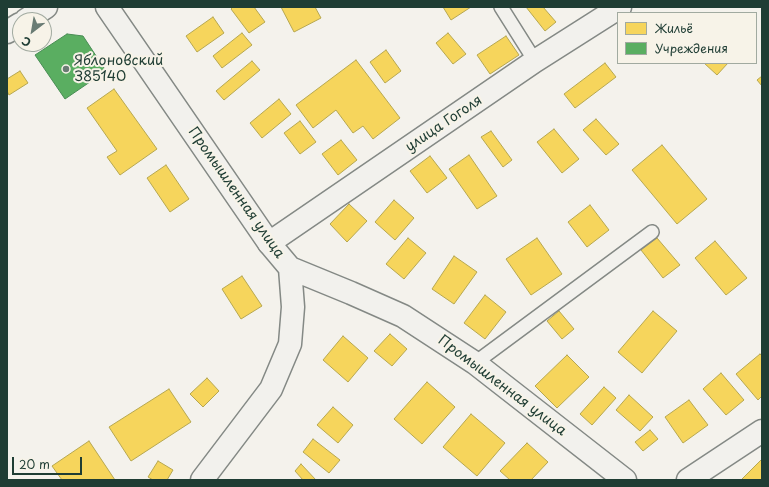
<!DOCTYPE html>
<html>
<head>
<meta charset="utf-8">
<style>
	body { margin:0 }
	#map { position:relative; width:769px; height:487px; overflow:hidden; background:#f4f2ec; font-family:"Playpen Sans",sans-serif }
	canvas { display:block }
	.frame { position:absolute; inset:0; border:8px solid #1f3d34; pointer-events:none }
	.legend { position:absolute; left:617px; top:12px; width:140px; height:52px; box-sizing:border-box; background:#f7f3e8; border:1px solid #a1aaa0; margin:0; padding:5px 7px; list-style:none; font-size:12px; color:#1f3d34 }
	.legend li { display:flex; align-items:center; gap:8px; height:20px }
	.legend b { width:20px; border:1px solid #a1aaa0 }
	.north { position:absolute; left:12px; top:12px; width:40px; height:40px; box-sizing:border-box; background:#f7f3e8; border:1px solid #a1aaa0; border-radius:50%; rotate:211deg; font-size:11px; font-weight:700; line-height:16px; text-align:center; color:#1f3d34 }
	.north::after { content:''; display:block; margin:auto; width:14px; height:18px; background:#6a7c74; clip-path:polygon(50% 0,100% 100%,50% 72%,0 100%) }
	.scale { position:absolute; left:12px; top:457px; width:70px; height:18px; box-sizing:border-box; border:2px solid #1f3d34; border-top:0; padding-left:5px; font-size:12px; line-height:14px; white-space:nowrap; color:#1f3d34; -webkit-text-stroke:3px #f7f3e8; paint-order:stroke }
</style>
</head>
<body>
<div id="map">
<canvas width="769" height="487"></canvas>
<div class="frame"></div>
<ul class="legend">
<li><b style="height:11px;background:#f6d55c"></b>Жильё</li>
<li><b style="height:11px;background:#5aae61"></b>Учреждения</li>
</ul>
<div class="north">С</div>
<div class="scale">20 m</div>
</div>
<script>
const g = document.querySelector('canvas').getContext('2d');
g.lineJoin = 'round';
function paint(path, color) { g.fillStyle = color; g.fill(path, 'evenodd'); }
const poly = rows => new Path2D(rows.map(r => 'M' + r).join(''));
function strokePath(path, color, width, dash) { g.strokeStyle = color; g.lineWidth = width; g.lineCap = dash ? 'butt' : 'round'; g.setLineDash(dash || []); g.stroke(path); }
function drawText(font, color, halo, rows, align = 'center') {
  g.font = font + ' "Playpen Sans",sans-serif'; g.lineWidth = 4; g.setLineDash([]); g.textBaseline = 'middle'; g.strokeStyle = halo; g.fillStyle = color; for (const [text, x, y, turn = 0] of rows) {
    g.save(); g.translate(x, y); g.rotate((+turn || 0) * Math.PI / 180); g.textAlign = isNaN(turn) ? turn : align; if (halo) g.strokeText(text, 0, 0); g.fillText(text, 0, 0); g.restore();
  }
}
const homes = poly([
	[233,7,254,7,265,22,249,33,231,9,233,7],
	[281,7,315,7,321,18,294,32,281,7],
	[443,7,471,7,451,20,443,7],
	[526,7,543,7,556,22,545,31,526,7],
	[213,17,224,33,197,52,186,36,213,17],
	[242,33,252,45,222,68,213,56,242,33],
	[448,33,466,54,453,64,436,43,448,33],
	[506,36,519,55,490,74,477,55,506,36],
	[386,50,401,71,385,83,370,62,386,50],
	[356,60,400,118,373,139,363,126,353,133,336,110,313,128,296,105,356,60],
	[252,61,260,70,224,100,216,91,252,61],
	[605,63,616,77,575,108,564,94,605,63],
	[704,63,728,63,717,75,704,63],
	[20,71,28,83,9,95,7,91,7,79,20,71],
	[762,76,762,86,757,80,762,76],
	[114,89,157,149,120,175,107,157,117,151,87,108,114,89],
	[279,99,291,114,262,138,250,123,279,99],
	[596,119,619,144,606,155,583,130,596,119],
	[300,121,316,142,300,154,284,133,300,121],
	[554,129,579,159,562,173,537,142,554,129],
	[491,131,512,160,503,167,481,137,491,131],
	[341,140,357,160,338,175,322,154,341,140],
	[662,145,707,199,677,224,632,170,662,145],
	[469,155,497,196,477,209,449,169,469,155],
	[430,156,447,178,427,193,410,171,430,156],
	[166,165,189,199,170,212,147,178,166,165],
	[394,200,414,218,395,240,375,222,394,200],
	[349,204,367,221,347,242,330,224,349,204],
	[590,205,609,230,587,247,568,222,590,205],
	[408,238,426,253,404,279,386,264,408,238],
	[537,238,562,274,531,295,506,259,537,238],
	[657,238,680,265,663,278,641,250,657,238],
	[715,241,747,278,726,295,695,258,715,241],
	[454,256,477,272,454,304,432,289,454,256],
	[242,276,262,306,241,319,222,289,242,276],
	[485,295,506,312,485,339,464,323,485,295],
	[559,311,574,329,562,339,547,321,559,311],
	[653,311,677,331,642,373,618,352,653,311],
	[390,334,407,349,392,366,374,351,390,334],
	[343,336,368,358,348,382,323,360,343,336],
	[760,354,762,356,762,396,758,400,736,374,760,354],
	[567,355,589,377,557,408,535,386,567,355],
	[721,373,744,400,726,415,703,389,721,373],
	[207,378,219,391,203,407,190,394,207,378],
	[427,382,455,407,422,444,394,419,427,382],
	[604,387,616,398,592,425,580,414,604,387],
	[169,389,191,422,131,461,109,427,169,389],
	[629,395,653,417,640,431,616,410,629,395],
	[689,400,708,425,683,443,665,417,689,400],
	[333,407,353,425,338,443,317,425,333,407],
	[471,414,505,443,477,476,443,447,471,414],
	[650,430,658,439,643,451,635,442,650,430],
	[313,439,340,460,329,473,303,452,313,439],
	[89,441,115,480,62,480,52,466,89,441],
	[527,443,548,462,531,480,510,480,500,471,527,443],
	[762,459,762,480,742,480,742,479,762,459],
	[158,461,173,470,167,480,153,480,148,477,158,461],
	[301,464,316,480,303,480,295,471,301,464]
]);
paint(homes, '#f6d55c');
strokePath(homes, '#b6a750', 1);
const public = poly([
	[67,34,83,36,106,71,65,99,35,55,67,34]
]);
paint(public, '#5aae61');
strokePath(public, '#488c54', 1);
const lane = poly([
	[501,7,535,61],
	[475,363,652,232]
]);
const street = poly([
	[26,20,46,7],
	[7,32,20,24],
	[269,243,535,61,620,7],
	[688,480,762,431]
]);
const secondary = poly([
	[107,7,269,243,290,268,351,293,403,316,475,363,625,480],
	[202,480,271,389,290,344,293,307,290,268]
]);
strokePath(lane, '#848985', 16);
strokePath(street, '#848985', 25);
strokePath(secondary, '#848985', 25);
strokePath(lane, '#f2f1ed', 13);
strokePath(street, '#f2f1ed', 22);
strokePath(secondary, '#f2f1ed', 22);
for (const [x, y, r, color] of [
	[66,69,4,"#6a7c74"]
]) { const dot = new Path2D(); dot.arc(x, y, r, 0, 2 * Math.PI); g.fillStyle = color; g.fill(dot); strokePath(dot, '#f7f3e8', 1.5); }
drawText('14px', '#1f3d34', '#f7f3e8', [
	["Яблоновский",74,61],
	["385140",74,77]
], 'left');
drawText('14px', '#1f3d34', '#f7f3e8', [
	["улица Гоголя",444,124,-34],
	["Промышленная улица",236,193,55],
	["Промышленная улица",502,386,37]
]);
</script>
</body>
</html>
